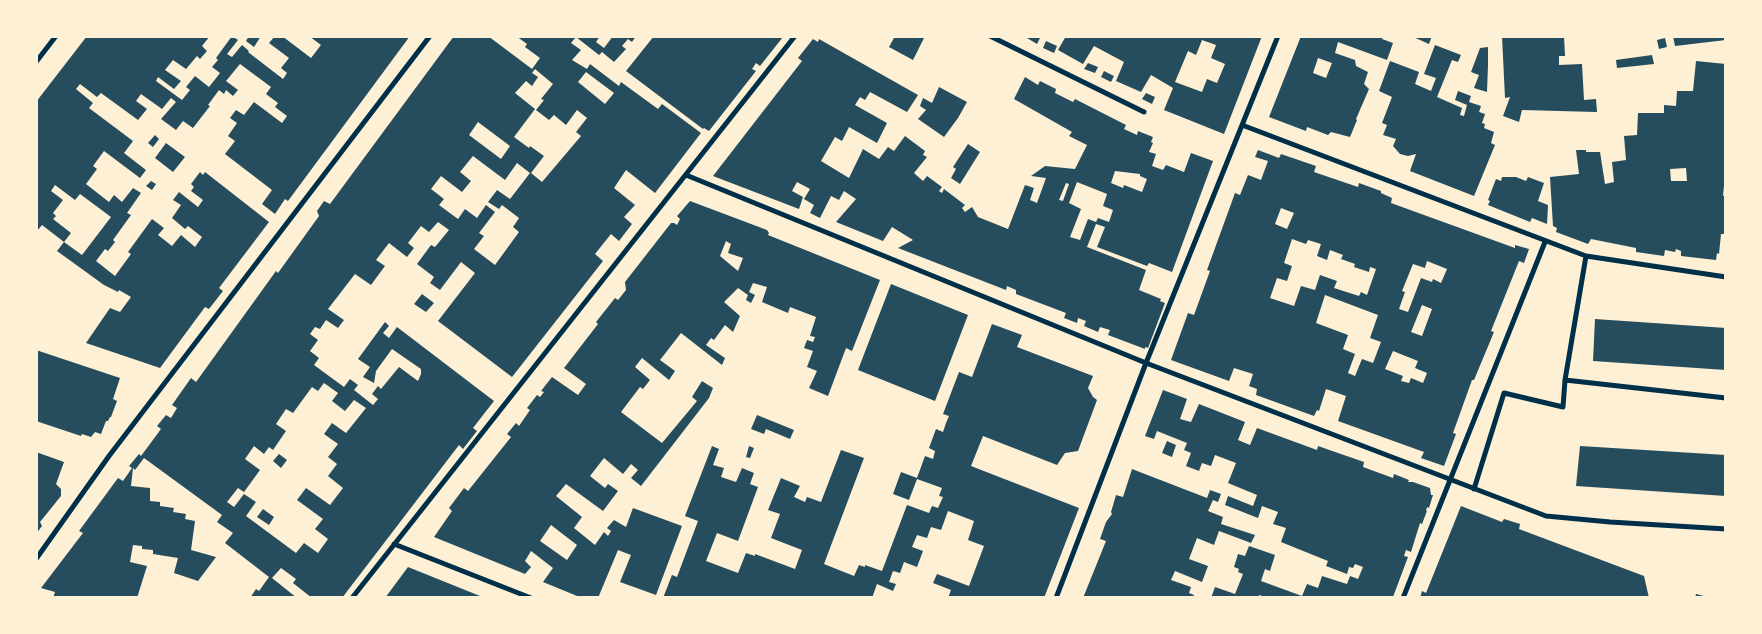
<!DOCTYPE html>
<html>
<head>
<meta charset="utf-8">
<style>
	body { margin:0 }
	#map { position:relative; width:1762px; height:634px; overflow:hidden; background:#fdf0d5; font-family:Signika,sans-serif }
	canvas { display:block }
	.frame { position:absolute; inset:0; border:38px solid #fdf0d5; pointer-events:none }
</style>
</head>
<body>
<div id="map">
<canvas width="1762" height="634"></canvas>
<div class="frame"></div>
</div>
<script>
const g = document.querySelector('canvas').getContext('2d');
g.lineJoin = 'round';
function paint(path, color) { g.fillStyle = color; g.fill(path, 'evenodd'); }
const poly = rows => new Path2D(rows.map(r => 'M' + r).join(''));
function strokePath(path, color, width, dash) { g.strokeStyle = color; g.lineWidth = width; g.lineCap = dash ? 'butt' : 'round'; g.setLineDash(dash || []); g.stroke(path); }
paint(poly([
	[87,36,210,36,202,46,207,51,200,59,197,56,186,69,173,60,165,70,181,81,174,89,158,77,156,81,182,100,190,90,186,87,195,76,209,87,220,73,212,67,218,60,216,58,232,36,238,40,227,54,232,57,242,45,249,51,248,52,283,79,287,73,281,68,289,58,269,43,275,36,282,36,311,58,321,45,309,36,410,36,288,201,285,199,275,214,262,204,272,190,225,154,235,141,228,136,237,123,230,118,236,110,244,115,254,102,282,123,287,116,275,107,278,103,266,94,271,87,240,64,226,81,238,90,233,96,226,90,224,94,219,90,208,105,210,106,193,128,183,121,176,130,161,119,176,102,171,98,162,109,141,94,136,101,147,109,138,120,101,93,97,97,80,84,76,89,93,103,89,108,133,141,124,153,146,170,140,178,104,151,93,166,97,169,86,184,109,202,114,195,122,202,133,188,141,193,127,213,131,215,113,240,115,242,108,251,105,249,96,261,115,276,131,254,128,252,152,219,164,228,158,235,172,246,181,235,195,247,202,237,188,226,185,229,172,218,181,205,173,200,179,192,198,207,203,200,191,191,194,187,191,184,200,172,203,175,205,172,269,222,219,288,223,291,209,309,205,307,160,368,86,343,110,308,120,312,131,297,119,290,118,292,104,285,57,251,64,242,82,255,111,217,80,194,75,200,55,185,51,191,63,200,53,213,56,216,53,219,71,233,64,242,42,225,36,232,36,102],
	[249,36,261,36,254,47,246,41],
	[454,36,488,36,532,69,540,58,525,47,527,44,516,36,600,36,596,42,604,48,613,36,636,36,632,42,628,39,622,46,626,49,614,62,602,52,599,55,576,37,571,43,581,50,572,60,587,69,590,64,619,86,621,82,658,109,662,104,701,133,655,193,626,170,614,188,635,205,624,217,632,224,619,241,611,234,595,254,603,261,512,377,438,321,475,273,461,262,440,290,430,283,434,277,417,264,431,245,435,247,449,230,438,222,429,232,421,226,408,243,414,248,407,257,389,243,376,260,385,266,371,285,355,274,328,309,344,320,338,328,326,320,320,329,315,327,310,334,318,340,310,351,319,358,314,365,344,387,350,379,358,385,354,390,373,405,378,399,372,394,378,386,381,389,399,367,418,381,421,374,421,369,392,349,376,371,374,383,363,377,370,367,358,359,385,322,389,326,383,333,389,338,397,327,494,401,473,428,477,431,463,449,459,445,342,598,312,598,293,583,296,579,281,568,272,578,297,598,250,598,256,589,259,591,269,577,225,543,233,533,217,522,222,515,144,458,135,470,133,468,131,486,150,488,150,501,160,502,160,506,174,508,173,512,186,514,185,519,195,521,191,550,216,557,198,581,174,573,178,558,153,554,153,550,142,549,142,546,133,545,130,562,147,566,137,598,53,598,55,592,41,588,83,533,79,531,118,478,123,481,132,468,129,466,139,454,141,456,161,429,157,426,166,415,171,418,177,408,172,405,191,378,196,382,276,271,278,273,319,216,317,211,324,201,330,204],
	[535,69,553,84,541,99,544,100,536,110,549,120,554,115,566,125,577,110,587,118,576,132,581,136,542,182,531,173,544,156,530,146,529,148,514,137,535,109,515,93,526,81,532,86,538,77,532,73],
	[586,72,614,93,605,104,578,82],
	[478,122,510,146,501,159,469,135],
	[473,156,505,180,517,163,530,173,510,199,497,190,488,202,499,209,502,205,519,218,513,227,519,232,495,265,474,249,484,236,479,233,495,212,486,205,477,218,465,209,458,219,439,205,444,199,431,189,441,176,462,192,471,181,460,172],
	[324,383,338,393,332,401,345,411,354,400,366,408,346,433,332,423,324,434,338,444,328,457,337,464,328,476,343,488,330,505,306,488,297,500,323,519,315,529,328,539,318,553,304,543,296,553,246,516,256,502,244,494,234,507,227,502,238,488,244,492,260,470,245,459,254,446,264,454,269,447,273,450,286,431,276,424,286,409,293,413,312,387,318,391],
	[654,36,781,36,783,37,760,66,756,63,752,69,756,71,709,131,704,128,703,129,626,71],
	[895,36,925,36,913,60,889,47],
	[1028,36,1037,36,1040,38,1037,44,1027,38],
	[1066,36,1262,36,1224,134,1164,110,1173,88,1151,75,1141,92,1116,81,1124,62,1094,46,1083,64,1058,50],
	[1202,40,1216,45,1211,58,1225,64,1217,83,1207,79,1202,92,1175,82,1188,51,1196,55],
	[1301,36,1383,36,1382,39,1393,43,1387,60,1338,42,1335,53,1355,60,1356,66,1368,72,1364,84,1369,89,1356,119,1357,120,1350,137,1331,132,1328,135,1307,127,1306,131,1269,117],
	[1318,58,1332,63,1326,78,1313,73],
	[1411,36,1432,36,1429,44],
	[1502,36,1564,36,1565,56,1559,56,1559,65,1582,64,1584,100,1596,99,1597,112,1522,110,1519,122,1503,116,1510,97,1505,98],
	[1673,36,1726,36,1726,40,1675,46],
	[1665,38,1667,47,1659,49,1657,40],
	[813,39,818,42,819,39,918,95,907,112,870,92,865,100,860,97,855,105,887,123,877,143,849,127,842,141,835,137,821,161,849,178,863,149,879,159,888,147,894,151,905,136,925,151,923,155,927,157,914,173,923,181,927,176,942,187,939,191,942,193,944,189,965,205,962,208,965,212,972,207,978,217,1008,229,1025,185,1034,188,1030,200,1037,203,1046,178,1031,176,1045,166,1075,169,1087,145,1069,136,1072,132,1014,99,1025,77,1038,85,1040,81,1056,89,1055,93,1073,102,1075,99,1126,125,1124,129,1137,135,1138,131,1153,137,1151,142,1153,143,1149,152,1156,154,1152,166,1163,170,1166,165,1184,172,1191,153,1213,161,1172,272,1149,263,1147,266,1097,247,1105,227,1096,224,1087,247,1146,270,1139,290,1161,299,1160,301,1165,303,1148,348,1145,347,1145,349,1108,335,1110,330,1100,327,1098,332,1084,326,1086,321,1078,318,1077,323,1064,318,1066,313,1016,294,1016,290,1007,286,1006,290,898,248,913,240,892,227,883,241,836,222,856,199,844,191,839,200,831,196,820,218,810,213,814,205,804,199,810,189,797,182,792,191,803,197,799,209,713,176,802,61,798,58],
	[1115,171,1140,174,1140,176,1147,179,1142,192,1124,185,1123,188,1111,183],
	[1077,182,1107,194,1103,206,1113,210,1109,222,1098,218,1096,222,1088,219,1080,240,1070,237,1081,209,1069,203],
	[1066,183,1069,184,1063,201,1059,200],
	[1046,41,1057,46,1054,53,1043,48],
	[1435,45,1461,55,1458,62,1452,60,1437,97,1462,108,1460,115,1464,116,1467,105,1455,100,1458,91,1471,96,1469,102,1481,106,1479,112,1485,114,1482,123,1485,124,1484,128,1494,132,1491,143,1495,145,1474,196,1410,171,1416,154,1408,156,1400,154,1393,146,1396,139,1383,135,1387,125,1382,123,1392,97,1379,91,1390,61,1419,72,1415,84,1431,91,1436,78,1424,74],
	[1488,47,1488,65,1487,92,1474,88,1479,75,1471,72,1480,48],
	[1652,55,1654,64,1617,68,1616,60],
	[1696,61,1726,64,1726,165,1723,196,1726,195,1726,234,1721,234,1719,254,1717,253,1716,260,1681,256,1681,251,1676,249,1675,252,1665,250,1664,256,1636,252,1636,248,1591,239,1588,244,1556,232,1557,228,1553,226,1550,177,1579,174,1576,150,1586,150,1586,152,1600,152,1605,184,1614,182,1612,162,1626,160,1624,136,1637,135,1638,113,1664,113,1664,105,1676,106,1677,91,1693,91],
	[1686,168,1687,181,1671,181,1670,169],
	[1088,63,1098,67,1095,73,1084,69],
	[1104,71,1114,76,1111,82,1101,77],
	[939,87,967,102,958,118,944,137,918,119,926,110,920,106,923,98,932,103],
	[1146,93,1155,97,1152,104,1142,99],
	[155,135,159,139,153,147,148,143],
	[166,143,185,157,173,172,155,158],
	[968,144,980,152,960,184,951,178,956,169,953,167],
	[1258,150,1279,158,1281,154,1316,166,1314,172,1358,187,1359,183,1381,191,1381,193,1392,198,1391,203,1515,248,1515,245,1529,249,1524,263,1519,261,1491,331,1494,332,1474,380,1472,380,1453,433,1456,434,1444,466,1421,458,1424,452,1338,421,1346,396,1326,389,1319,411,1317,410,1314,416,1256,395,1257,389,1249,386,1253,374,1234,368,1229,381,1171,360,1188,313,1194,315,1210,271,1207,270,1235,193,1240,195,1248,175,1261,180,1268,161,1255,157],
	[1281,208,1294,213,1287,229,1275,224],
	[1292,239,1306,244,1308,240,1321,244,1317,256,1327,260,1330,250,1343,255,1341,259,1355,264,1354,267,1369,272,1370,267,1376,269,1367,295,1361,292,1359,296,1334,288,1337,281,1320,275,1315,290,1301,286,1294,306,1270,298,1277,278,1287,281,1292,266,1284,263],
	[1427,261,1447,269,1441,283,1433,279,1432,282,1421,278,1408,312,1399,309,1405,292,1402,291,1413,264,1425,268],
	[1325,295,1378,315,1370,338,1381,342,1373,363,1362,359,1355,376,1348,373,1355,354,1343,349,1348,335,1316,323],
	[1422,305,1432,309,1422,336,1411,332],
	[1393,351,1418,361,1415,368,1427,373,1423,383,1411,378,1409,383,1401,381,1403,376,1385,369],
	[1502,177,1516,177,1526,181,1528,177,1544,183,1538,201,1548,205,1547,224,1532,218,1530,222,1488,205,1490,201,1488,200,1496,179,1501,181],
	[151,181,156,184,152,190,146,186],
	[690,201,767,230,769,233,768,235,880,280,852,351,846,348,828,396,809,388,817,371,807,367,813,351,804,348,807,340,813,342,815,337,810,336,816,317,790,307,788,313,762,302,767,287,753,283,749,292,755,295,751,303,746,300,748,295,738,288,724,302,740,316,733,332,725,325,714,340,711,338,706,345,725,358,722,365,681,333,660,360,675,371,669,380,642,358,635,367,650,380,643,389,640,387,621,412,662,443,697,401,692,397,702,381,713,388,709,398,641,486,631,478,638,470,631,464,623,474,604,458,590,476,605,488,608,484,618,491,603,511,566,484,556,496,582,517,574,528,595,545,604,532,608,536,611,531,607,528,614,520,626,527,633,508,682,526,656,595,620,582,631,555,618,550,598,598,582,598,543,582,553,568,531,551,525,561,531,567,525,574,434,537,452,511,449,508,464,488,468,491,511,437,507,434,516,423,519,426,530,410,527,408,537,395,540,397,544,392,541,391,552,377,578,395,586,384,564,368,598,324,596,322,615,298,618,300,626,290,625,282,671,223,674,223,677,225,680,219,677,216,678,215],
	[726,241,731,244,728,253,743,258,738,271,720,256],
	[551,525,577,545,567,560,540,541],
	[891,284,968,315,935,401,858,370],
	[422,294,434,303,426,312,414,304],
	[1595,319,1726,328,1726,370,1593,361],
	[992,324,1022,335,1017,347,1093,376,1088,388,1093,397,1097,400,1078,451,1065,453,1057,465,983,436,971,466,1079,508,1044,598,948,598,951,590,933,583,937,574,969,586,984,546,968,540,974,521,948,511,941,530,931,527,927,538,917,535,912,547,923,551,917,567,904,562,900,573,893,571,889,582,896,584,893,591,877,584,872,598,663,598,672,575,677,577,698,521,685,516,712,446,719,449,713,465,724,468,721,477,736,482,742,468,754,473,750,484,758,487,738,541,717,533,706,561,738,573,746,553,755,556,755,554,795,569,802,550,771,538,780,514,768,510,781,478,800,486,794,497,805,502,807,497,821,502,841,450,864,458,824,564,854,576,859,565,865,567,865,565,882,571,907,505,929,513,932,506,938,508,943,497,939,496,942,488,917,479,909,500,893,494,901,472,917,478,925,456,933,459,935,451,929,448,936,429,943,432,946,423,949,416,943,414,959,372,972,377],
	[36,350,120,378,113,399,117,401,111,417,110,417,108,421,106,421,101,434,95,432,91,437,82,434,81,436,36,421],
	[1163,390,1187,399,1180,419,1191,422,1199,404,1245,422,1238,440,1250,445,1257,428,1317,450,1318,446,1364,462,1363,467,1393,478,1394,474,1409,480,1408,482,1413,482,1430,488,1431,495,1433,495,1429,508,1427,507,1426,511,1427,511,1422,524,1420,523,1411,552,1406,550,1404,556,1408,557,1393,597,1268,598,1259,595,1258,598,1211,598,1215,587,1235,594,1243,574,1238,572,1239,569,1234,567,1238,554,1245,556,1249,546,1275,555,1270,571,1265,569,1261,581,1302,596,1307,584,1318,588,1322,576,1347,584,1350,576,1358,579,1363,567,1355,564,1353,568,1349,567,1347,574,1326,566,1328,561,1281,542,1286,528,1273,524,1278,512,1262,506,1258,518,1225,505,1228,496,1253,506,1257,495,1228,483,1236,463,1215,455,1211,466,1202,463,1199,471,1186,466,1191,453,1184,450,1187,443,1157,431,1154,439,1145,436],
	[757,415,794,430,790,439,766,429,764,434,751,429],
	[1167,441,1176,445,1172,457,1162,453],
	[749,446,754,448,750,458,746,457],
	[1580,446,1726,455,1726,496,1576,486],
	[36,452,64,462,56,484,61,489,61,496,40,522,42,526,36,534],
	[279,454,287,460,281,468,273,461],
	[1132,469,1207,498,1210,490,1221,494,1218,502,1213,500,1208,511,1223,517,1221,524,1255,535,1251,543,1219,531,1214,545,1197,538,1189,559,1208,566,1202,582,1175,571,1171,580,1191,587,1189,593,1194,595,1193,598,1083,598,1106,541,1100,539,1106,522,1112,514,1111,512,1116,495,1123,497],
	[1461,506,1502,522,1504,519,1520,524,1519,529,1644,576,1649,598,1420,598,1422,591,1426,593],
	[263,509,274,517,269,525,257,517],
	[408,567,485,598,385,598],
	[1696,594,1708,597,1708,598,1695,598]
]), '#264d5e');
strokePath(poly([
	[990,36,1144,112],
	[36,62,56,36],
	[1242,125,1586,256,1726,277],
	[686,175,1146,363,1546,516,1610,522,1726,529],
	[1565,380,1726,398],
	[1474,489,1504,393,1563,407,1565,380,1586,256],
	[394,544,531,598],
	[36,559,109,456,430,36],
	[352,598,795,36],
	[1056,598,1146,363,1278,36],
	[1403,598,1545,242]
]), '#003049', 5);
</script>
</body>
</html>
